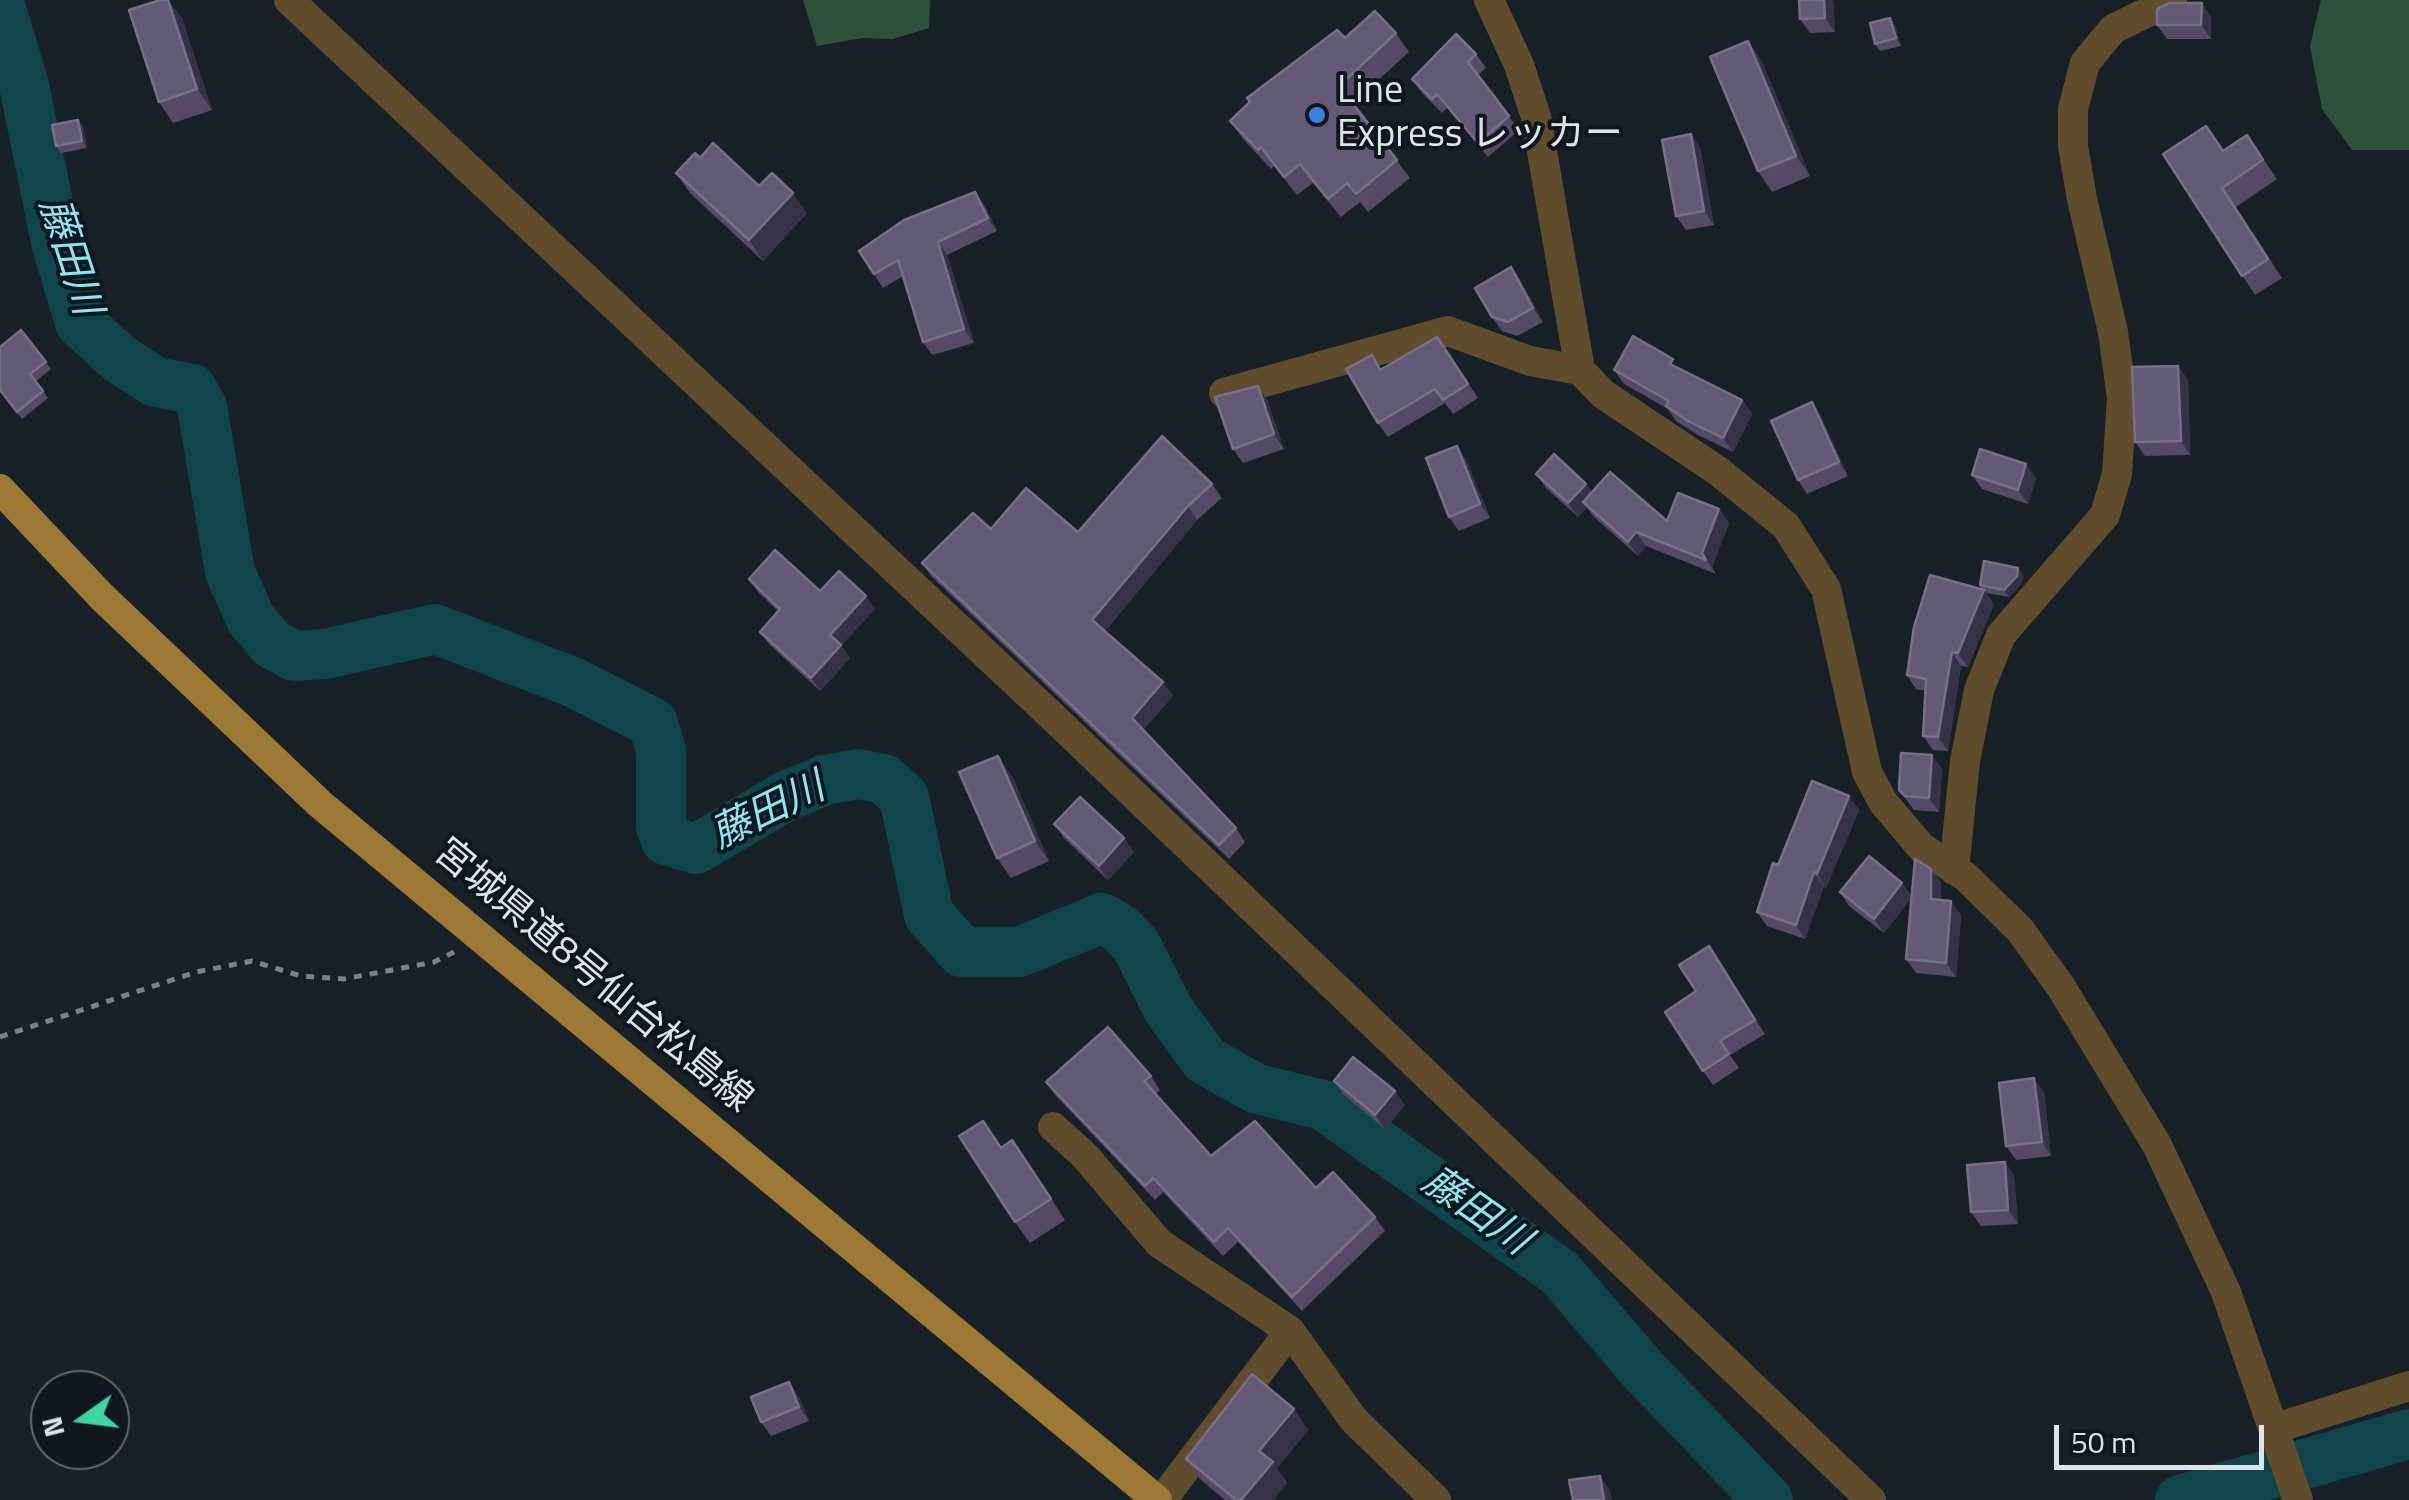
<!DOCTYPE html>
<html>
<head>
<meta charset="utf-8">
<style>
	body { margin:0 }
	#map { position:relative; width:2409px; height:1500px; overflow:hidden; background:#192128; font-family:"Titillium Web",sans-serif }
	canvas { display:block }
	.north { position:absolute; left:30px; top:1370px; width:100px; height:100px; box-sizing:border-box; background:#10171f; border:2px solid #636970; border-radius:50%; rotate:256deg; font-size:28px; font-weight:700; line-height:40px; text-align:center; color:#dfe4e9 }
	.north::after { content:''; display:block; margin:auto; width:35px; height:45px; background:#3fd4a2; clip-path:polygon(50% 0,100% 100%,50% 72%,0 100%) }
	.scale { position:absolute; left:2054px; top:1425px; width:210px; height:45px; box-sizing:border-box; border:5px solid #dfe4e9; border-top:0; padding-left:12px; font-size:30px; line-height:35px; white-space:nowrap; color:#dfe4e9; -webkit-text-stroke:8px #10171f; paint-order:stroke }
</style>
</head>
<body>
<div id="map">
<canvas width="2409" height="1500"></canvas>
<div class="north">N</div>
<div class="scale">50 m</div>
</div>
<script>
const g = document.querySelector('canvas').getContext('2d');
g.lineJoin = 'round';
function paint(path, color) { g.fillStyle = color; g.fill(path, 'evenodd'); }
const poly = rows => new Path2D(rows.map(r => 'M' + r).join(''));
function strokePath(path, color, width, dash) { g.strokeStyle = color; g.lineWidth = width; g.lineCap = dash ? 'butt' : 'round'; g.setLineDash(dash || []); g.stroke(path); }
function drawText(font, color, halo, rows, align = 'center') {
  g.font = font + ' "Titillium Web","Noto Sans JP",sans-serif'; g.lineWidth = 8; g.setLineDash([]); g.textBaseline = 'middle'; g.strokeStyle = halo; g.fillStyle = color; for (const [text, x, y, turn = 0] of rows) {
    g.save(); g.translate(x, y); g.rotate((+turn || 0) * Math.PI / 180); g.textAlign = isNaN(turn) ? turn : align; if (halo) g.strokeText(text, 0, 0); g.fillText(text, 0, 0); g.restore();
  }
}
paint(poly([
	[803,0,930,0,929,28,893,39,862,38,817,46],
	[2321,0,2409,0,2409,150,2352,150,2322,109,2310,46]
]), '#2f513c');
strokePath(poly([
	[0,6,24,85,56,242,80,323,121,360,156,382,192,389,202,407,230,572,251,619,272,644,294,656,325,654,435,629,575,683,653,723,661,750,661,827,666,840,696,849,786,796,825,780,858,774,884,779,904,797,929,915,962,952,1019,952,1102,918,1121,929,1136,945,1168,1009,1205,1060,1257,1089,1323,1105,1559,1272,1644,1371,1768,1500],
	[2180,1500,2409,1434]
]), '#10454b', 50);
strokePath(poly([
	[0,1037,196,972,252,961,301,976,344,979,434,962,454,952]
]), '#7c8288', 5, [8, 8]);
strokePath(poly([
	[289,0,1055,719,1871,1500],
	[1489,0,1519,65,1536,117,1580,370,1603,394,1718,471,1786,526,1826,589,1867,772,1883,802,1921,847,1966,877,2020,930,2061,987,2157,1145,2226,1292,2298,1500],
	[1224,393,1448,331,1530,361,1580,370],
	[1954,870,1965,761,1979,690,2001,635,2105,515,2117,474,2122,398,2113,332,2082,199,2073,146,2073,109,2085,63,2113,29,2172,0],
	[1053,1127,1085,1156,1159,1243,1290,1331,1354,1420,1436,1500],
	[2276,1428,2409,1386],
	[1162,1500,1290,1331]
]), '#5f4d2e', 30);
strokePath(poly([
	[0,489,102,597,320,804,1157,1500]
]), '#9d7935', 30);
paint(poly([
	[1833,0,1835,32,1810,33,1800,19],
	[2211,17,2211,39,2167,39,2157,25],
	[182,18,212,110,173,123,159,102],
	[1895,25,1901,46,1880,51,1875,44],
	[1396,33,1409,52,1353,103,1410,178,1368,212,1360,202,1341,217,1313,183,1297,195,1274,166,1271,169,1243,139,1230,121,1345,38],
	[1748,41,1762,62,1810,176,1772,192,1758,171],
	[1476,54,1486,68,1478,75,1519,130,1488,157,1447,108,1442,113,1422,93,1412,79],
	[78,120,83,127,87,148,61,153,56,146],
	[1691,134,1700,148,1714,225,1686,230,1676,216],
	[2247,135,2277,179,2236,207,2282,278,2255,295,2163,154,2223,151],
	[700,158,759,186,807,213,763,261,690,193,676,173],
	[985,206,997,231,947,255,974,343,932,355,923,342,903,276,883,288,874,274],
	[1511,267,1543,322,1517,336,1502,331,1492,317],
	[21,330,51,369,36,381,48,398,22,419,0,391],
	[1437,337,1478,398,1453,414,1445,403,1388,437,1378,423,1381,369],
	[2178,366,2188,380,2190,455,2145,456,2135,442],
	[1680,369,1742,400,1752,414,1733,452,1698,435,1676,421,1668,409,1624,384,1614,370],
	[1258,386,1267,400,1284,449,1243,463,1233,449],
	[1821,416,1848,476,1807,494,1798,480],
	[1457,446,1466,460,1490,518,1459,531,1449,517],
	[2026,464,2036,478,2028,504,1982,489,1972,475],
	[1536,474,1586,484,1592,493,1667,521,1719,509,1729,523,1712,567,1716,574,1646,546,1638,556,1593,516,1587,507,1578,517,1546,488],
	[1212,484,1222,498,1197,520,1105,631,1163,682,1173,696,1143,730,1236,828,1245,842,1229,859,932,577,922,563,991,529,1078,532],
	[2023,575,2022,583,2009,597,1986,593,1994,604,1968,667,1961,666,1948,751,1933,750,1923,736,1926,691,1916,689,1907,675,1982,589,1980,585],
	[749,579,820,591,875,609,841,645,850,658,820,691,769,644,760,632,778,611,758,592],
	[1942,769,1939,812,1914,810,1899,790],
	[1012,776,1049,861,1011,878,997,858],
	[1849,796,1859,810,1826,888,1824,886,1805,939,1767,926,1757,912,1778,865],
	[1054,824,1124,838,1134,852,1108,880,1064,838],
	[1931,869,1941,883,1941,900,1961,915,1956,977,1916,973,1906,959,1912,897,1884,933,1849,906,1840,892,1902,883,1912,897],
	[1709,946,1765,1034,1730,1055,1739,1068,1713,1085,1703,1071,1696,991],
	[1151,1076,1160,1090,1156,1094,1211,1156,1316,1188,1375,1217,1385,1231,1302,1311,1238,1242,1223,1256,1163,1192,1155,1200,1056,1096,1046,1082],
	[1334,1081,1405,1105,1385,1129,1344,1095],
	[2044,1092,2051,1156,2016,1160,2006,1146],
	[1001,1147,1027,1161,1065,1220,1030,1243,1015,1222],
	[2005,1162,2014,1176,2018,1224,1981,1226,1971,1212],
	[789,1382,799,1397,809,1421,771,1436,761,1422],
	[1294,1409,1308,1430,1277,1468,1287,1483,1273,1500,1225,1500,1201,1480,1186,1459]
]), '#564a67');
paint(poly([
	[168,0,182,18,212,110,197,89],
	[1824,0,1833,0,1835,32,1825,18],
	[2202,3,2211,17,2211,39,2201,25],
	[1890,18,1895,25,1901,46,1896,38],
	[1748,41,1762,62,1810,176,1796,156],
	[78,120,83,127,87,148,82,141],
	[1691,134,1700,148,1714,225,1704,211],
	[975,192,985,206,997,231,988,218],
	[793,193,807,213,763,261,749,240],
	[938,242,947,255,974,343,964,329],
	[1511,267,1521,281,1543,322,1533,308],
	[2178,366,2188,380,2190,455,2181,441],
	[1258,386,1267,400,1284,449,1274,434],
	[1742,400,1752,414,1733,452,1723,438],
	[1812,402,1821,416,1848,476,1839,462],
	[1457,446,1466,460,1490,518,1480,504],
	[2026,464,2036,478,2028,504,2018,490],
	[1586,484,1595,498,1583,502,1587,507,1578,517,1568,503],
	[1188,506,1197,520,1102,634,1092,620],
	[1719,509,1729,523,1712,567,1716,574,1702,553],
	[1636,532,1646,546,1638,556,1628,542],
	[2018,568,2023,575,2022,583,2009,597,2004,590],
	[1984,590,1994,604,1968,667,1958,653],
	[866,596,875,609,839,648,830,635],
	[841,645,850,658,820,691,811,678],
	[1952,652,1961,666,1948,751,1938,737],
	[1163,682,1173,696,1141,732,1132,718],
	[1932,755,1942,769,1939,812,1929,798],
	[998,756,1012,776,1049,861,1035,841],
	[1849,796,1859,810,1826,888,1817,874],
	[1124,838,1134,852,1108,880,1099,866],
	[1931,869,1941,883,1941,913,1931,899],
	[1814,872,1824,886,1805,939,1796,925],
	[1902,883,1912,897,1884,933,1874,919],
	[1951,901,1961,915,1956,977,1946,963],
	[2034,1078,2044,1092,2051,1156,2042,1142],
	[1395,1091,1405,1105,1385,1129,1375,1115],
	[2005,1162,2014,1176,2018,1224,2008,1210],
	[789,1382,799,1397,809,1421,799,1407],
	[1294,1409,1308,1430,1277,1468,1287,1483,1273,1500,1241,1500,1259,1451],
	[1600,1476,1610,1490,1612,1500,1604,1500]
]), '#383248');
const building = poly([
	[160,0,168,0,197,89,159,102,129,10,160,0],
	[1799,0,1824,0,1825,18,1800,19,1799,0],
	[2170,3,2202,3,2201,25,2157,25,2157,9,2170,3],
	[1375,11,1396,33,1339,86,1397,160,1356,194,1347,183,1328,199,1300,164,1284,177,1261,147,1258,150,1230,121,1250,102,1247,98,1337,30,1345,38,1375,11],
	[1890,18,1896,38,1875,44,1870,23,1890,18],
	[1456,34,1476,54,1468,62,1509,116,1478,143,1437,94,1432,99,1412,79,1456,34],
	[1748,41,1796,156,1758,171,1710,57,1748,41],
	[78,120,82,141,56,146,52,125,78,120],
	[2206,126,2223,151,2247,135,2263,160,2222,188,2268,259,2242,276,2163,154,2206,126],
	[1691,134,1704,211,1676,216,1662,140,1691,134],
	[713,143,759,186,772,173,793,193,749,240,676,173,695,153,700,158,713,143],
	[975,192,988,218,938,242,964,329,923,342,898,260,874,274,859,251,904,220,975,192],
	[1511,267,1533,308,1508,322,1492,317,1475,288,1511,267],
	[21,330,46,362,30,374,43,391,17,412,0,390,0,347,21,330],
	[1633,336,1673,359,1670,364,1742,400,1723,438,1688,421,1666,406,1669,401,1614,370,1633,336],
	[1437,337,1468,384,1443,400,1435,389,1378,423,1346,369,1372,355,1380,370,1437,337],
	[2178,366,2181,441,2135,442,2132,367,2178,366],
	[1258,386,1274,434,1233,449,1215,397,1258,386],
	[1812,402,1839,462,1798,480,1771,421,1812,402],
	[1162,436,1212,484,1188,506,1092,620,1163,682,1132,718,1236,828,1219,845,922,563,973,513,991,529,1026,488,1078,532,1162,436],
	[1457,446,1480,504,1449,517,1426,458,1457,446],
	[1980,449,2026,464,2018,490,1972,475,1980,449],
	[1554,454,1586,484,1568,503,1536,474,1554,454],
	[1610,472,1667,521,1678,493,1719,509,1702,553,1706,560,1636,532,1628,542,1583,502,1610,472],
	[775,550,820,591,839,571,866,596,830,635,841,645,811,678,760,632,780,609,749,579,775,550],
	[1984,561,2018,568,2017,576,2004,590,1980,585,1984,561],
	[1930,575,1984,590,1958,653,1952,652,1938,737,1923,736,1926,679,1907,675,1914,627,1930,575],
	[1901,753,1932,755,1929,798,1905,796,1899,790,1901,753],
	[998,756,1035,841,997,858,959,772,998,756],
	[1812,781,1849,796,1817,874,1814,872,1796,925,1757,912,1773,863,1778,865,1812,781],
	[1080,797,1124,838,1099,866,1054,824,1080,797],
	[1869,856,1902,883,1874,919,1840,892,1869,856],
	[1915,859,1931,869,1931,899,1951,901,1946,963,1906,959,1915,859],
	[1709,946,1755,1020,1720,1041,1729,1054,1703,1071,1665,1012,1696,991,1679,965,1709,946],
	[1108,1027,1151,1076,1144,1081,1211,1156,1255,1121,1316,1188,1333,1172,1375,1217,1292,1297,1228,1228,1214,1242,1153,1178,1145,1186,1046,1082,1108,1027],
	[1353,1057,1395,1091,1375,1115,1334,1081,1353,1057],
	[2034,1078,2042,1142,2006,1146,1999,1083,2034,1078],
	[983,1121,1001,1148,1012,1140,1051,1199,1015,1222,959,1136,983,1121],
	[2005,1162,2008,1210,1971,1212,1967,1165,2005,1162],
	[1252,1374,1294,1409,1259,1451,1273,1462,1241,1500,1236,1500,1186,1459,1252,1374],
	[789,1382,799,1407,761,1422,751,1397,789,1382],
	[1600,1476,1604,1500,1573,1500,1569,1480,1600,1476]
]);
paint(building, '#655a75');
strokePath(building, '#787087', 2.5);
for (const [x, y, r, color] of [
	[1317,115,10,"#3f7fe0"]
]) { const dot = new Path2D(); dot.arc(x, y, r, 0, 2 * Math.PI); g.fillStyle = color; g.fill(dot); strokePath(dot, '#10171f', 4); }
drawText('38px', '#dfe4e9', '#10171f', [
	["Line",1337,93],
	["Express レッカー",1337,137]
], 'left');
drawText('38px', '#dfe4e9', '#10171f', [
	["宮城県道8号仙台松島線",592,977,40]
]);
drawText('italic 40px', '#8fe5f1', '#10171f', [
	["藤田川",68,257,72],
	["藤田川",769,813,-26],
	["藤田川",1475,1213,35]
]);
</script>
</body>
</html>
